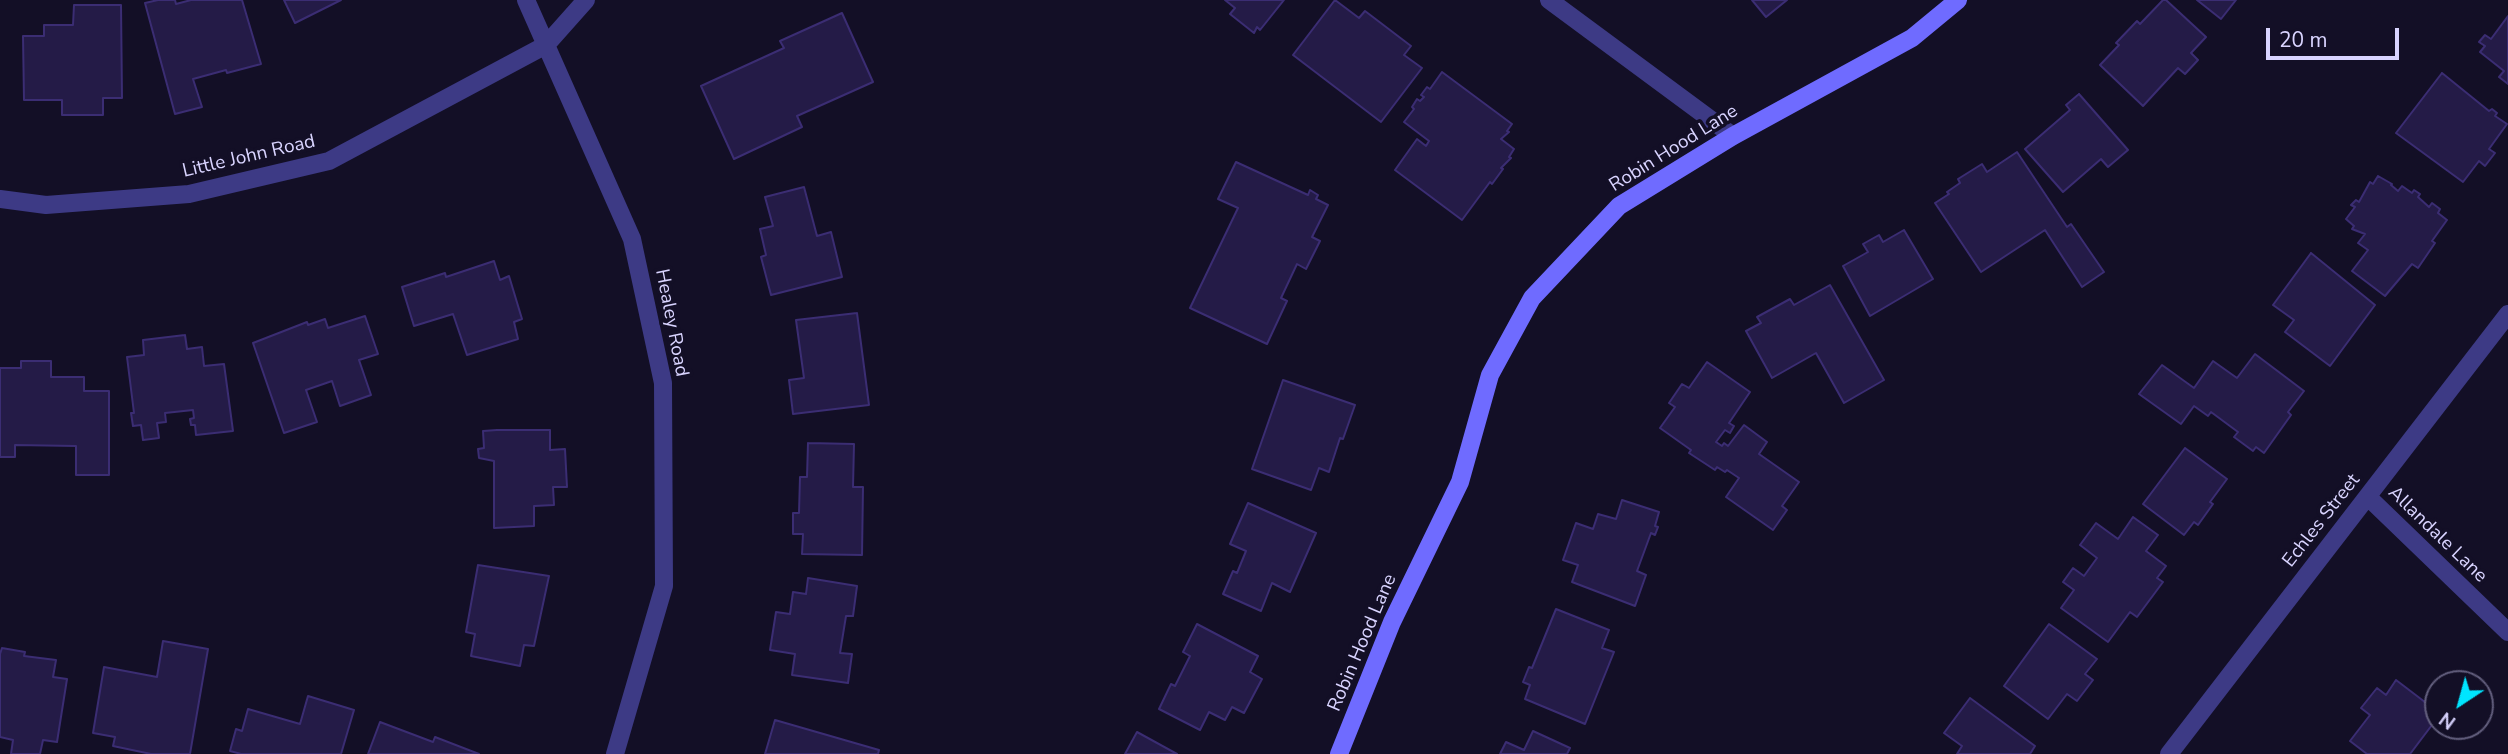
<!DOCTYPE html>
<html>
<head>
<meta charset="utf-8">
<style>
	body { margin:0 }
	#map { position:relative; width:2508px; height:754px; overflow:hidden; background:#130f26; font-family:"Nunito Sans",sans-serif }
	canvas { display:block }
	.north { position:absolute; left:2424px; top:670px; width:70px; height:70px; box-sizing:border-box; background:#130f26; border:2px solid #625e7d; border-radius:50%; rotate:216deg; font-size:19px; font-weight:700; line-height:28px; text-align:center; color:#d9d4ff }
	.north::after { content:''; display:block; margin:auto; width:24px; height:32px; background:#00e5ff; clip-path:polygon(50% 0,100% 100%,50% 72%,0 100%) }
	.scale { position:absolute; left:2266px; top:28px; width:133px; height:32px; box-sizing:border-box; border:4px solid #d9d4ff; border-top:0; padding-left:9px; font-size:21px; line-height:24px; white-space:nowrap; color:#d9d4ff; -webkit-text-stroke:5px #130f26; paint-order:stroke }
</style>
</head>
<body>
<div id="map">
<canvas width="2508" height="754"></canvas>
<div class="north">N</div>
<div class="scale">20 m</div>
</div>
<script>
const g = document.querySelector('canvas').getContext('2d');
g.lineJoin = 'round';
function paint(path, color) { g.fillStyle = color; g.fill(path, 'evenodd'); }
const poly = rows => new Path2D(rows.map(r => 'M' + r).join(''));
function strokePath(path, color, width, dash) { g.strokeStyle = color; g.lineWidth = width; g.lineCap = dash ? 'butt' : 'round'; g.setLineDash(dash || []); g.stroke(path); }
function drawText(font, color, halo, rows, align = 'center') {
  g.font = font + ' "Nunito Sans",sans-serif'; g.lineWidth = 7; g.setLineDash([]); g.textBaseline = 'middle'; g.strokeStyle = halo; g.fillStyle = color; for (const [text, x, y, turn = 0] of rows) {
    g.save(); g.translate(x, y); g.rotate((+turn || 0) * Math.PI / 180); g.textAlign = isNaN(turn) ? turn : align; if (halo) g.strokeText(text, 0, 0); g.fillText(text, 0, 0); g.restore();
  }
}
const building = poly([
	[158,0,175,0,176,4,191,0,242,0,261,64,227,73,226,70,193,79,202,107,175,114,145,3,158,0],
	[284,0,341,0,295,23,284,0],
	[1225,0,1284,0,1260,30,1257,27,1254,33,1230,14,1235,8,1225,0],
	[1335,0,1359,18,1365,11,1411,46,1404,55,1422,68,1381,122,1293,55,1335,0],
	[1752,0,1787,0,1766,17,1752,0],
	[2163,0,2166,0,2206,37,2191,53,2198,60,2185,74,2178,68,2143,106,2100,65,2119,45,2116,43,2137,21,2140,24,2163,0],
	[2197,0,2236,0,2221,19,2197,0],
	[74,5,121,5,122,98,103,98,103,115,62,115,62,100,24,100,23,36,44,36,44,25,73,25,74,5],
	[842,13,873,82,797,116,802,127,734,159,701,86,784,48,780,41,842,13],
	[2508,16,2508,84,2499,77,2504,71,2480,52,2485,46,2479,42,2485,35,2491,39,2508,16],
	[1442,72,1512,124,1507,131,1509,132,1501,139,1514,149,1509,157,1511,158,1501,168,1503,169,1492,184,1490,182,1462,220,1395,170,1417,139,1426,146,1429,141,1404,122,1414,109,1412,107,1417,99,1420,101,1424,97,1421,95,1427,87,1430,89,1442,72],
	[2442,73,2489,111,2492,109,2497,113,2495,116,2507,124,2489,149,2495,153,2485,166,2479,161,2463,182,2396,133,2442,73],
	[2079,94,2128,150,2108,167,2101,159,2063,192,2025,149,2070,110,2066,105,2079,94],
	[2017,152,2067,227,2071,224,2104,272,2082,287,2045,230,1981,272,1935,203,1949,194,1947,192,1960,183,1958,179,1982,164,1987,172,2017,152],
	[1236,162,1308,195,1310,190,1318,195,1316,199,1328,205,1312,237,1320,241,1306,269,1297,264,1281,298,1287,301,1267,344,1190,308,1238,208,1218,199,1236,162],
	[2378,176,2392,184,2391,185,2398,191,2402,186,2412,193,2414,190,2420,194,2418,197,2429,207,2432,203,2440,209,2438,213,2447,220,2432,241,2435,243,2418,268,2412,264,2385,296,2352,271,2368,250,2358,243,2365,234,2352,229,2354,226,2346,219,2355,207,2351,205,2356,200,2359,202,2370,182,2373,184,2378,176],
	[804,187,817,236,831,232,842,277,771,295,761,257,766,255,760,229,773,226,765,197,804,187],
	[1904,230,1933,279,1870,316,1843,266,1868,252,1863,244,1879,235,1883,242,1904,230],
	[2311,253,2375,305,2330,366,2285,332,2294,320,2273,305,2311,253],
	[494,261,500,280,509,276,522,319,514,322,518,339,467,355,453,314,414,326,402,287,445,273,446,277,494,261],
	[1830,285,1884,380,1844,403,1816,353,1772,378,1746,331,1761,323,1757,317,1790,299,1794,305,1830,285],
	[857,313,869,405,793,414,789,380,804,378,796,320,857,313],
	[365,316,378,354,359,360,371,395,340,406,332,381,306,390,317,422,284,433,253,343,307,322,308,325,325,319,328,328,365,316],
	[185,335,187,349,202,347,204,366,224,364,233,431,196,435,195,425,191,425,190,419,194,418,193,410,165,413,166,422,157,423,159,438,143,440,141,425,133,426,131,413,134,413,127,357,144,355,143,340,185,335],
	[2255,354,2304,391,2288,412,2291,415,2264,453,2256,447,2253,451,2234,437,2238,432,2211,412,2208,416,2194,406,2181,424,2139,394,2162,365,2194,388,2213,361,2237,378,2255,354],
	[21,361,51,361,51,377,84,377,84,391,109,391,109,475,76,475,76,446,15,445,15,457,0,457,0,368,21,368,21,361],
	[1707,362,1750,392,1729,423,1734,426,1730,433,1725,430,1716,442,1722,446,1724,443,1728,446,1744,425,1767,442,1759,454,1799,482,1782,506,1787,510,1773,530,1726,497,1739,478,1727,470,1725,472,1717,467,1715,470,1689,453,1691,450,1660,428,1675,407,1669,403,1682,384,1689,388,1707,362],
	[1283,380,1355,405,1343,439,1340,438,1329,472,1319,468,1311,490,1252,469,1283,380],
	[497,430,550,430,550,450,565,449,567,487,553,487,554,505,534,506,534,526,494,528,494,461,479,458,478,449,484,448,483,431,497,430],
	[808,443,854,444,853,487,863,487,862,555,802,554,803,534,793,534,793,513,799,513,800,477,807,477,808,443],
	[2185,448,2227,479,2210,502,2213,504,2198,525,2194,522,2184,535,2143,504,2185,448],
	[1622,500,1659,512,1655,526,1658,527,1655,535,1651,533,1637,571,1646,575,1635,606,1572,582,1578,565,1563,560,1576,523,1593,529,1598,514,1616,519,1622,500],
	[1248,503,1316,533,1290,592,1272,583,1261,611,1223,594,1233,571,1237,573,1246,551,1230,544,1248,503],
	[2133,517,2158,535,2146,551,2166,566,2157,578,2163,582,2137,617,2130,612,2108,642,2061,608,2074,590,2063,582,2073,568,2084,576,2097,558,2080,545,2096,523,2118,539,2133,517],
	[478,565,549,576,534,646,524,645,520,666,471,656,475,634,466,632,478,565],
	[808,578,857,586,853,616,846,616,840,653,852,654,848,683,792,675,795,654,770,650,776,612,790,614,793,592,806,594,808,578],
	[1556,609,1609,630,1602,648,1614,652,1585,724,1525,699,1530,685,1523,682,1529,667,1532,668,1556,609],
	[1197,624,1258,656,1250,672,1262,679,1244,713,1232,707,1225,720,1209,712,1200,730,1159,709,1171,684,1175,686,1190,656,1183,652,1197,624],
	[2049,624,2097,659,2085,674,2093,680,2077,701,2067,694,2048,719,2004,686,2049,624],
	[163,641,208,649,190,754,151,754,113,746,115,737,93,733,104,667,157,677,163,641],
	[2,648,25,652,24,656,56,660,53,677,67,679,57,742,43,740,40,754,11,754,13,740,0,737,0,654,2,648],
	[2396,680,2438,712,2438,717,2410,754,2367,754,2350,741,2370,715,2361,708,2377,688,2386,695,2396,680],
	[308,696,354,710,341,754,241,754,230,751,236,729,242,731,248,709,300,724,308,696],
	[1970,698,2035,746,2030,754,1957,754,1962,746,1944,733,1970,698],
	[775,720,879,750,878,754,765,754,775,720],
	[380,722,433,742,435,737,479,754,368,754,380,722],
	[1533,731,1570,748,1567,754,1500,754,1506,742,1524,750,1533,731],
	[1137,732,1177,754,1125,754,1137,732]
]);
paint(building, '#241b47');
strokePath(building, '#3b2d73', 2);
strokePath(poly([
	[526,0,632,239,663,383,664,586,615,754],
	[1549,0,1733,136],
	[0,199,46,205,189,194,329,161,546,45,586,0],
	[2368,497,2508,632],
	[2169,754,2508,314]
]), '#3d3a85', 18);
strokePath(poly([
	[1339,754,1392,622,1460,482,1490,375,1532,298,1619,206,1733,136,1912,38,1958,0]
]), '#6f6bff', 18);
drawText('19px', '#d9d4ff', '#130f26', [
	["Robin Hood Lane",1674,149,-32],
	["Little John Road",249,157,-13],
	["Healey Road",671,323,79],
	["Echles Street",2322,521,-52],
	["Allandale Lane",2437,535,44],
	["Robin Hood Lane",1363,643,-67]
]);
</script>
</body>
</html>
